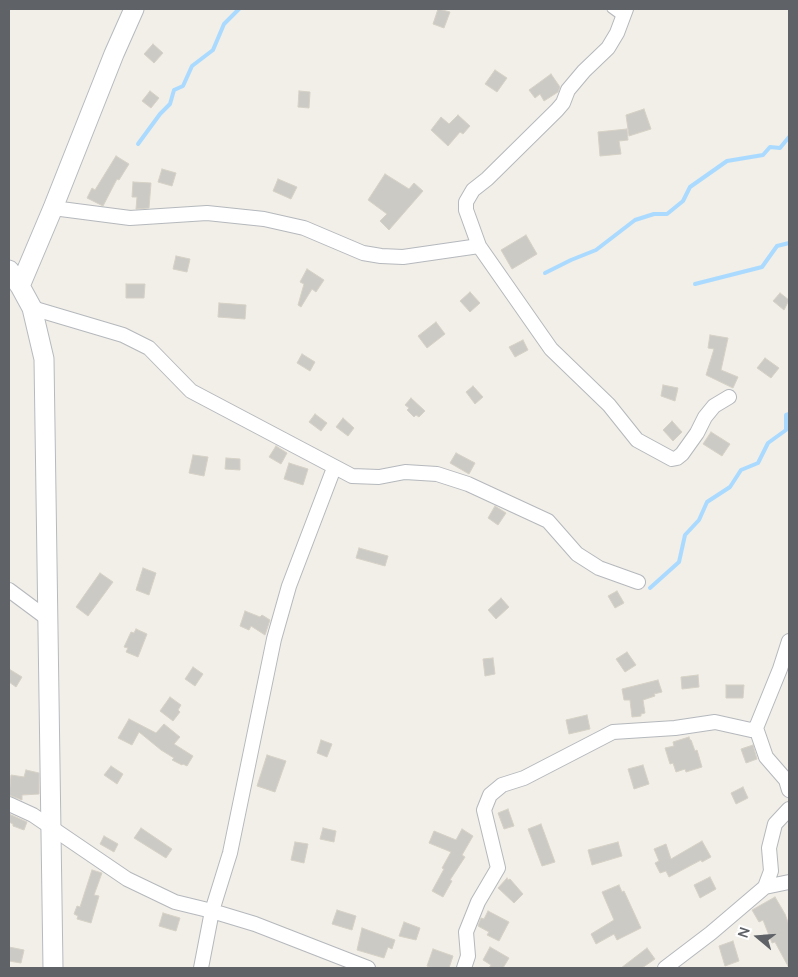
<!DOCTYPE html>
<html>
<head>
<meta charset="utf-8">
<style>
	body { margin:0 }
	#map { position:relative; width:798px; height:977px; overflow:hidden; background:#f1efe8; font-family:Manrope,sans-serif }
	canvas { display:block }
	.frame { position:absolute; inset:0; border:10px solid #5f6368; pointer-events:none }
	.north { position:absolute; left:733px; top:912px; width:50px; height:50px; -webkit-text-stroke:4px #fff; paint-order:stroke; rotate:288deg; font-size:14px; font-weight:700; line-height:20px; text-align:center; color:#5f6368 }
	.north::after { content:''; display:block; margin:auto; width:18px; height:22px; background:#5f6368; clip-path:polygon(50% 0,100% 100%,50% 72%,0 100%) }
</style>
</head>
<body>
<div id="map">
<canvas width="798" height="977"></canvas>
<div class="frame"></div>
<div class="north">N</div>
</div>
<script>
const g = document.querySelector('canvas').getContext('2d');
g.lineJoin = 'round';
const poly = rows => new Path2D(rows.map(r => 'M' + r).join(''));
function strokePath(path, color, width, dash) { g.strokeStyle = color; g.lineWidth = width; g.lineCap = dash ? 'butt' : 'round'; g.setLineDash(dash || []); g.stroke(path); }
function paint(path, color) { g.fillStyle = color; g.fill(path, 'evenodd'); }
strokePath(poly([
	[138,144,160,114,170,104,174,90,183,86,192,66,213,50,224,24,239,9],
	[545,273,571,260,596,250,635,220,654,214,667,214,683,201,690,187,727,161,763,155,770,147,780,148,789,137],
	[695,284,762,267,777,246,789,243],
	[650,588,679,562,685,535,699,520,707,502,730,487,741,470,758,463,768,443,786,430,786,415,789,414]
]), '#aadaff', 4);
const building = poly([
	[438,9,450,12,444,28,433,24,438,9],
	[153,44,163,53,154,63,144,54,153,44],
	[495,70,507,78,497,92,485,84,495,70],
	[551,74,560,87,558,92,544,101,540,94,535,98,529,90,551,74],
	[150,91,159,98,151,108,142,101,150,91],
	[299,91,310,92,309,108,298,107,299,91],
	[644,109,651,129,629,136,626,115,644,109],
	[458,115,470,126,463,134,460,132,448,146,431,130,441,117,449,124,458,115],
	[627,129,628,140,619,141,621,154,600,156,598,132,627,129],
	[116,156,129,164,119,180,117,179,103,206,87,198,92,188,95,190,116,156],
	[162,169,176,173,172,186,158,182,162,169],
	[385,174,409,189,414,183,423,191,389,230,380,221,387,214,368,200,385,174],
	[278,179,297,187,291,199,273,191,278,179],
	[133,182,151,183,149,208,136,209,137,197,132,197,133,182],
	[526,235,537,254,512,269,501,250,526,235],
	[176,256,190,259,187,272,173,269,176,256],
	[307,269,324,280,316,292,312,289,301,307,298,305,304,284,300,282,307,269],
	[126,284,145,284,144,298,126,298,126,284],
	[470,292,480,303,470,312,460,301,470,292],
	[780,293,789,300,784,310,773,301,780,293],
	[219,303,246,305,245,319,218,317,219,303],
	[436,322,445,334,427,348,418,336,436,322],
	[710,335,728,338,721,370,738,377,733,388,706,375,714,349,708,348,710,335],
	[523,340,528,350,515,357,509,347,523,340],
	[302,354,315,362,310,371,297,363,302,354],
	[765,358,779,368,771,378,757,368,765,358],
	[663,385,678,388,675,401,661,396,663,385],
	[473,386,483,397,475,404,466,392,473,386],
	[411,398,425,411,419,417,416,415,414,417,407,410,409,408,405,405,411,398],
	[315,414,327,423,321,431,309,422,315,414],
	[343,418,354,428,348,436,336,427,343,418],
	[672,421,682,432,673,441,663,430,672,421],
	[711,432,730,444,722,456,703,444,711,432],
	[276,446,287,453,281,464,269,457,276,446],
	[456,453,475,463,469,474,450,463,456,453],
	[193,455,208,457,204,476,189,473,193,455],
	[226,458,240,459,240,470,225,469,226,458],
	[289,463,308,469,303,485,284,479,289,463],
	[495,506,506,513,498,525,488,518,495,506],
	[359,548,388,556,385,566,356,558,359,548],
	[143,568,156,573,149,595,136,590,143,568],
	[100,573,113,582,88,616,76,607,100,573],
	[617,591,624,603,615,608,608,596,617,591],
	[501,598,509,607,496,619,488,610,501,598],
	[245,611,260,617,262,615,270,620,265,635,251,626,249,630,240,626,245,611],
	[136,629,147,634,138,657,126,652,128,648,124,647,131,632,134,633,136,629],
	[627,652,636,665,625,672,616,659,627,652],
	[493,658,495,674,485,676,483,659,493,658],
	[193,667,203,674,195,686,185,679,193,667],
	[9,669,22,677,16,687,9,682,9,669],
	[698,675,699,687,682,689,681,677,698,675],
	[658,680,662,692,654,694,655,696,643,700,645,713,641,714,641,716,632,717,630,700,624,700,622,689,658,680],
	[726,685,744,685,743,698,726,698,726,685],
	[170,697,181,705,178,710,180,712,173,721,160,711,170,697],
	[587,715,590,729,569,734,566,720,587,715],
	[129,719,156,733,164,724,180,737,174,744,193,756,187,766,183,764,182,765,172,760,174,758,161,750,139,732,132,745,118,738,129,719],
	[689,737,690,740,691,740,695,751,697,750,702,767,686,772,685,769,676,772,673,763,670,764,665,748,674,746,673,742,689,737],
	[321,740,332,744,327,757,317,753,321,740],
	[753,745,757,759,746,763,741,749,753,745],
	[267,755,286,761,275,792,257,786,267,755],
	[643,765,649,784,634,789,628,769,643,765],
	[111,766,123,774,117,784,104,775,111,766],
	[26,770,39,773,39,794,22,795,22,800,9,795,11,775,24,777,26,770],
	[743,787,748,798,736,804,731,793,743,787],
	[508,809,514,826,504,829,498,813,508,809],
	[9,814,27,822,24,830,13,826,13,824,9,822,9,814],
	[541,824,555,862,542,866,528,829,541,824],
	[141,828,172,849,166,858,134,838,141,828],
	[323,828,336,831,334,842,320,839,323,828],
	[462,829,473,836,462,855,465,857,450,880,452,881,443,897,432,891,444,869,442,868,451,852,429,843,434,831,456,840,462,829],
	[104,836,118,844,114,852,100,844,104,836],
	[702,841,711,857,702,862,701,860,669,877,666,871,660,873,655,863,659,861,654,849,666,844,671,859,702,841],
	[295,842,308,844,304,863,291,860,295,842],
	[618,842,622,856,592,865,588,850,618,842],
	[92,870,102,873,94,895,99,896,91,923,77,919,78,916,74,914,77,906,80,907,92,870],
	[710,877,716,889,700,898,694,885,710,877],
	[507,878,508,880,510,879,523,894,514,903,498,888,507,878],
	[619,885,622,892,624,891,641,928,617,940,614,934,596,944,591,934,614,920,602,892,619,885],
	[775,897,785,914,789,925,789,968,775,942,772,943,763,920,759,922,752,910,775,897],
	[337,910,356,916,352,930,332,924,337,910],
	[488,911,509,922,499,941,487,935,489,932,478,926,481,918,484,919,488,911],
	[163,913,180,918,176,931,159,926,163,913],
	[404,922,420,928,416,940,399,936,404,922],
	[362,928,395,940,392,949,388,947,384,958,357,950,362,928],
	[733,941,739,961,725,966,719,946,733,941],
	[9,947,24,950,21,963,9,961,9,947],
	[490,947,509,958,503,968,489,968,491,965,483,960,490,947],
	[647,948,655,959,642,968,621,968,647,948],
	[433,949,453,956,449,968,432,968,427,966,433,949]
]);
paint(building, '#cccac5');
strokePath(building, '#d6d1c6', 1);
const lane = poly([
	[611,9,622,17]
]);
const street = poly([
	[626,9,617,33,608,48,584,71,568,90,563,103,557,110,487,179,473,190,466,202,466,210,479,246,551,349,609,405,637,440,672,459,677,458,682,454,697,433,705,417,714,406,729,397],
	[53,208,130,218,207,213,264,219,304,228,363,253,381,256,403,257,479,246],
	[32,308,123,335,149,348,191,391,352,476,379,477,405,472,437,474,468,484,548,521,577,554,599,568,638,582],
	[9,590,48,619],
	[756,728,766,757,786,780,789,790],
	[9,804,33,815,127,879,175,902,212,911,255,924,368,968],
	[765,887,789,882],
	[201,968,212,911,230,853,274,639,289,586,334,468],
	[464,968,468,956,466,932,478,902,498,868,484,810,490,795,502,785,524,778,613,732,675,728,715,722,751,730,756,728,780,669,789,641],
	[665,968,711,933,765,887,771,871,769,848,775,824,789,809]
]);
const secondary = poly([
	[9,270,20,286,32,308,44,359,53,968],
	[20,286,53,208,114,54,134,9]
]);
strokePath(lane, '#b5b8bc', 9);
strokePath(street, '#b5b8bc', 16);
strokePath(secondary, '#b6babf', 21);
strokePath(lane, '#fff', 7);
strokePath(street, '#fff', 14);
strokePath(secondary, '#fff', 19);
</script>
</body>
</html>
